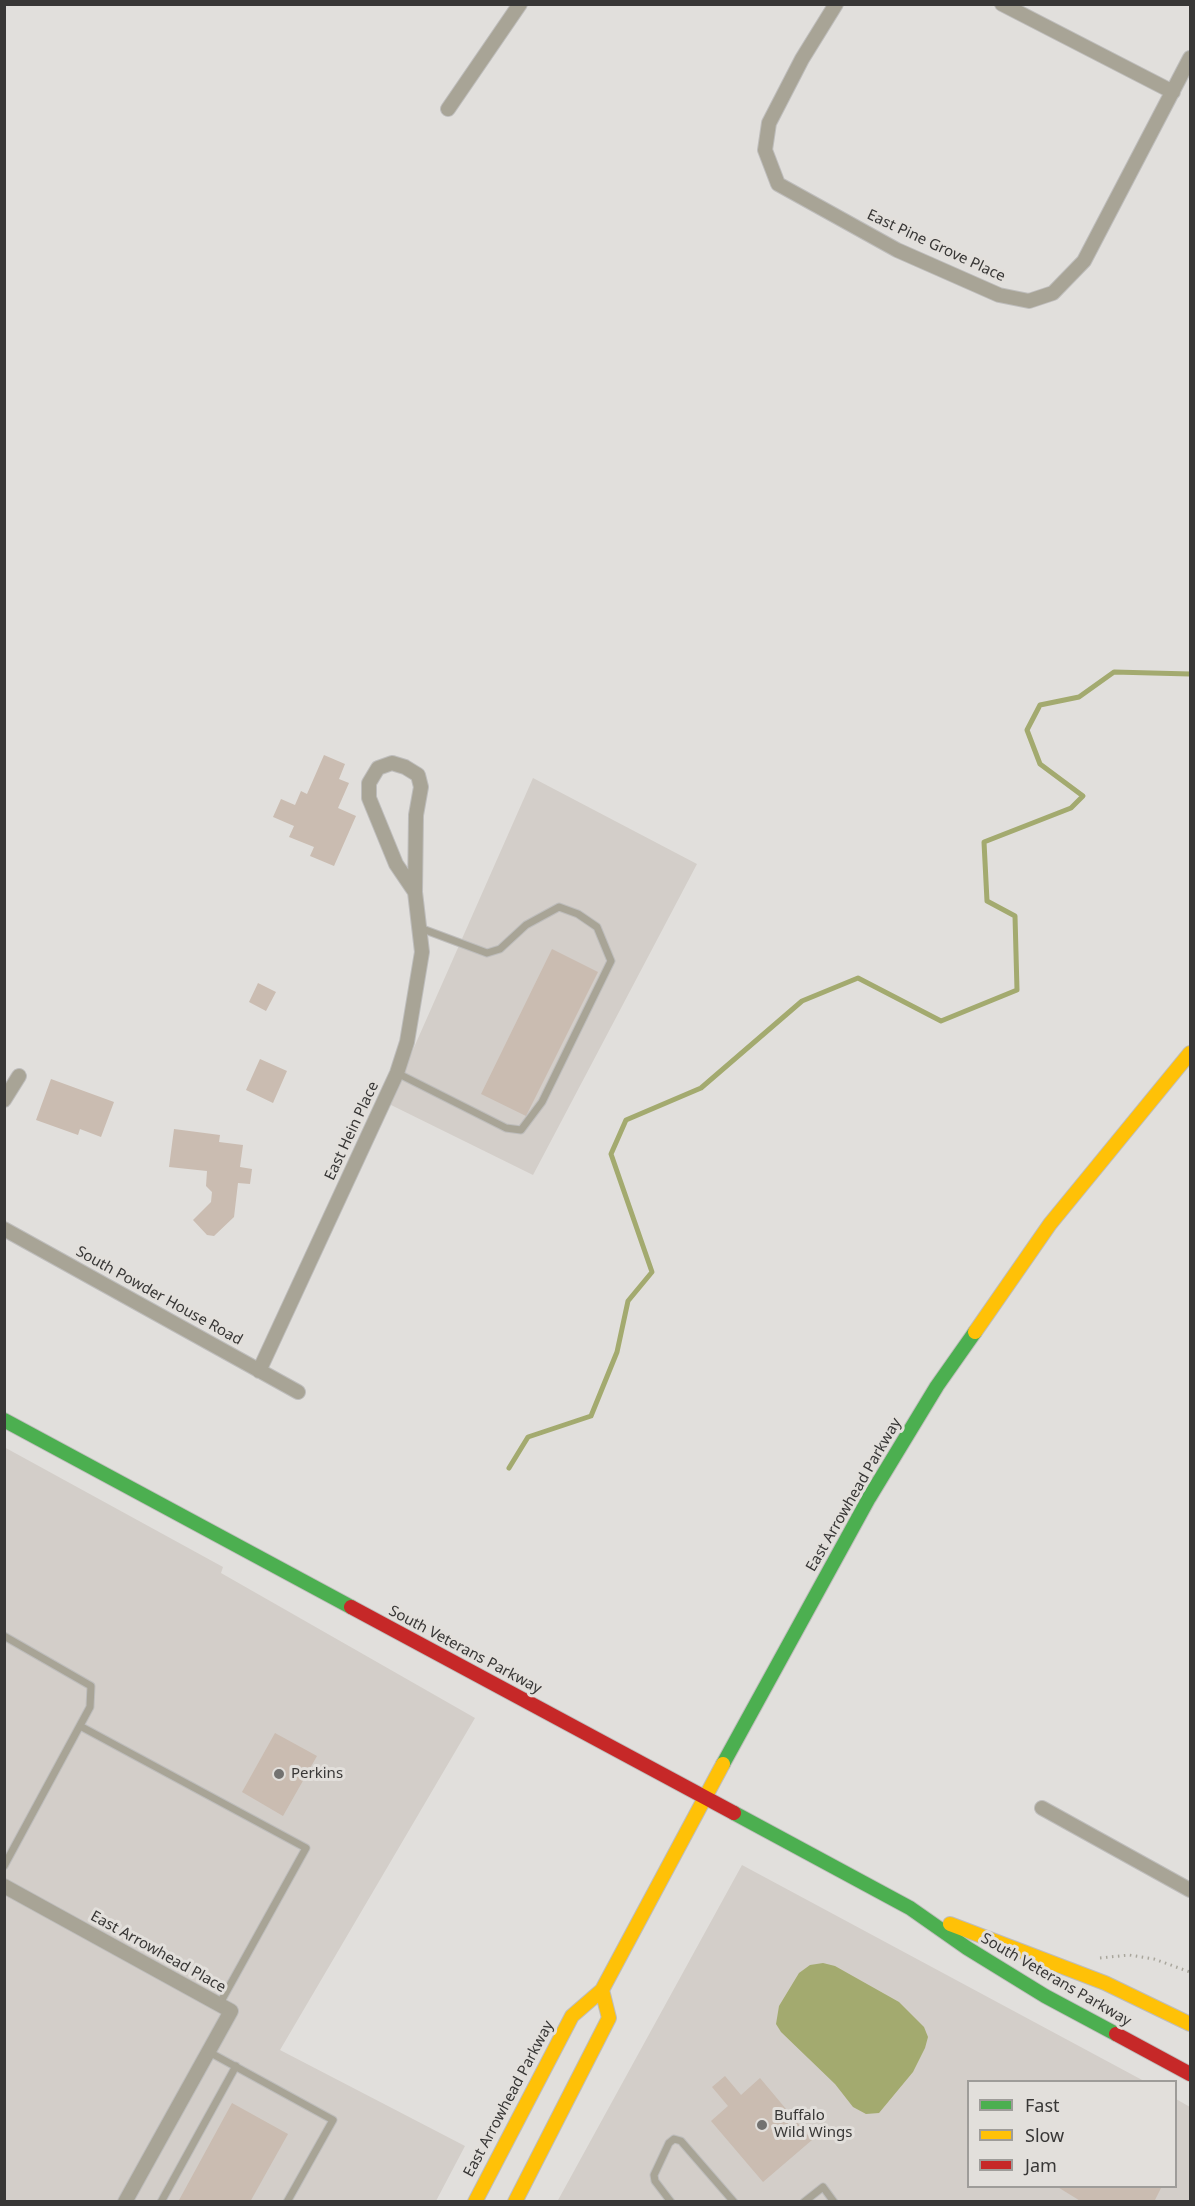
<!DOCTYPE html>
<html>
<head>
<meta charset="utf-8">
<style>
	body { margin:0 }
	#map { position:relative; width:1195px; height:2206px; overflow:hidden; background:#e1dfdc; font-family:"Noto Sans",sans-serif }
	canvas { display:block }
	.frame { position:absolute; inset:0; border:6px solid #383736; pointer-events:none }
	.legend { position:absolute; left:967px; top:2080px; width:210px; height:108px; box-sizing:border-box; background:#e2dfdb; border:2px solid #9e9c99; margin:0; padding:8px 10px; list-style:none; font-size:18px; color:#383736 }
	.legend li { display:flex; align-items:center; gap:12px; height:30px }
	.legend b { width:30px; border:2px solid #9e9c99 }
</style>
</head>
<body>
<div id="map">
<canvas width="1195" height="2206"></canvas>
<div class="frame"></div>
<ul class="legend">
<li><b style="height:8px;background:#4caf50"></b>Fast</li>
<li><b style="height:8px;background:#ffc107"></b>Slow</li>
<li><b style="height:8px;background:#c62828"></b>Jam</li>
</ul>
</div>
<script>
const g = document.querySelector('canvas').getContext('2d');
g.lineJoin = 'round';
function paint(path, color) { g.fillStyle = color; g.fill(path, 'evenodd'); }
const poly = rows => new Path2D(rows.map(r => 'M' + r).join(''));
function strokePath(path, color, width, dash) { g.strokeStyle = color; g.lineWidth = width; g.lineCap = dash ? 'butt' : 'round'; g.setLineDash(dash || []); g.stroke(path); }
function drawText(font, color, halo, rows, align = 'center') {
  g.font = font + ' "Noto Sans",sans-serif'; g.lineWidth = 6; g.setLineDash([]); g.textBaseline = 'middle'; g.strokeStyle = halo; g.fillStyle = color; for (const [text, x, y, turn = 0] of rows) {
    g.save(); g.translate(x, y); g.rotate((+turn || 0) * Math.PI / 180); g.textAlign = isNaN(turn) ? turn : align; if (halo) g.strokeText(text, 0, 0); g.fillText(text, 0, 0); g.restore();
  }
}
paint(poly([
	[533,778,697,864,533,1175,389,1104],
	[4,1447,223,1567,221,1573,475,1718,280,2050,465,2146,436,2201,5,2201],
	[742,1865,1144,2081,968,2082,968,2186,1176,2186,1176,2099,1190,2107,1190,2201,557,2202]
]), '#d3cec9');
paint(poly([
	[823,1963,835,1966,899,2002,924,2027,928,2037,925,2048,913,2072,879,2113,866,2114,853,2107,835,2084,781,2032,776,2024,779,2006,799,1973,810,1965]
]), '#a3aa6f');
strokePath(poly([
	[509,1468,528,1437,591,1416,617,1352,628,1301,652,1272,611,1154,626,1120,701,1088,802,1001,858,978,941,1021,1017,990,1015,916,987,901,984,842,1071,808,1083,796,1040,764,1027,730,1040,705,1079,697,1114,672,1190,674]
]), '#a3aa6f', 5);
paint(poly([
	[324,755,345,764,339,779,349,783,338,808,356,816,334,866,310,856,314,847,289,837,294,826,273,817,281,799,295,805,301,791,307,794],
	[552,949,598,972,526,1116,481,1094],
	[258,983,276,992,266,1011,249,1002],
	[260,1059,287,1071,273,1103,246,1090],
	[51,1079,114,1102,101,1137,80,1129,78,1135,36,1120],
	[174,1129,220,1135,219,1142,243,1145,240,1167,252,1169,250,1184,238,1183,234,1217,214,1236,207,1235,193,1220,211,1202,212,1192,206,1186,207,1171,169,1167],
	[275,1733,317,1756,283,1816,242,1792],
	[725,2076,741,2095,760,2078,812,2140,763,2182,711,2121,728,2106,712,2087],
	[232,2103,288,2134,250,2202,178,2202],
	[1056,2186,1162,2186,1154,2202,1082,2202]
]), '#cabcb1');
const lane = poly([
	[397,1073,506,1128,521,1130,542,1102,611,961,597,927,578,914,559,907,526,925,500,949,487,953,420,928],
	[4,1636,91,1686,90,1707,4,1866],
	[80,1726,306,1848,219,2005],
	[209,2052,333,2120,287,2202],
	[161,2202,236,2066],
	[671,2202,655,2181,654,2175,669,2143,674,2139,681,2141,734,2202],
	[804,2202,823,2187,834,2202]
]);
const street = poly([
	[836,4,802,59,769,123,765,150,778,184,897,250,999,295,1029,301,1053,293,1084,261,1190,58],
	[1002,4,1173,92],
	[448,109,520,4],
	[4,1100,19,1076],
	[4,1229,298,1392],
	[259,1371,397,1073,407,1042,422,952,415,892,416,815,421,787,418,775,405,767,392,763,378,768,369,783,369,798,396,864,415,892],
	[1042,1808,1190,1890],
	[4,1886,231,2011,125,2202]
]);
const fast = poly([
	[4,1420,351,1607],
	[723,1764,869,1498,937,1386,975,1332],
	[734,1813,910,1908,967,1948,1045,1996,1116,2034]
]);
const slow = poly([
	[975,1332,1050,1224,1190,1053],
	[950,1924,1105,1983,1190,2024],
	[475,2202,572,2016,602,1990,723,1764],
	[515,2202,609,2018,602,1990]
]);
const jam = poly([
	[351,1607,734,1813],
	[1116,2034,1190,2074]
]);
strokePath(lane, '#bebdbc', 9);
strokePath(street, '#bebdbc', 16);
strokePath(fast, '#bebdbc', 16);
strokePath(slow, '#bebdbc', 16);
strokePath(jam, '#bebdbc', 16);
strokePath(poly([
	[1100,1958,1129,1955,1154,1959,1190,1972]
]), '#a9a69c', 3, [1.5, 4.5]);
strokePath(lane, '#a8a496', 7);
strokePath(street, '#a8a496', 14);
strokePath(fast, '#4caf50', 14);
strokePath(slow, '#ffc107', 14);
strokePath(jam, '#c62828', 14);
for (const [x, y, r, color] of [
	[279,1774,6,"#737270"],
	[762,2125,6,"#737270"]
]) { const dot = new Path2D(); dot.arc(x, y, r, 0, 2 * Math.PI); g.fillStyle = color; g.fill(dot); strokePath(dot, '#e2dfdb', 2); }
drawText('15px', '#383736', '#e2dfdb', [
	["East Pine Grove Place",936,246,25],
	["East Hein Place",352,1131,-65],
	["South Powder House Road",159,1296,29],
	["East Arrowhead Parkway",854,1495,-60],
	["South Veterans Parkway",465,1650,28],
	["East Arrowhead Place",158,1952,29],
	["South Veterans Parkway",1056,1980,30],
	["East Arrowhead Parkway",509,2099,-62]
]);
drawText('15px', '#383736', '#e2dfdb', [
	["Perkins",291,1774],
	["Buffalo",774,2116],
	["Wild Wings",774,2133]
], 'left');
</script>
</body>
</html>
